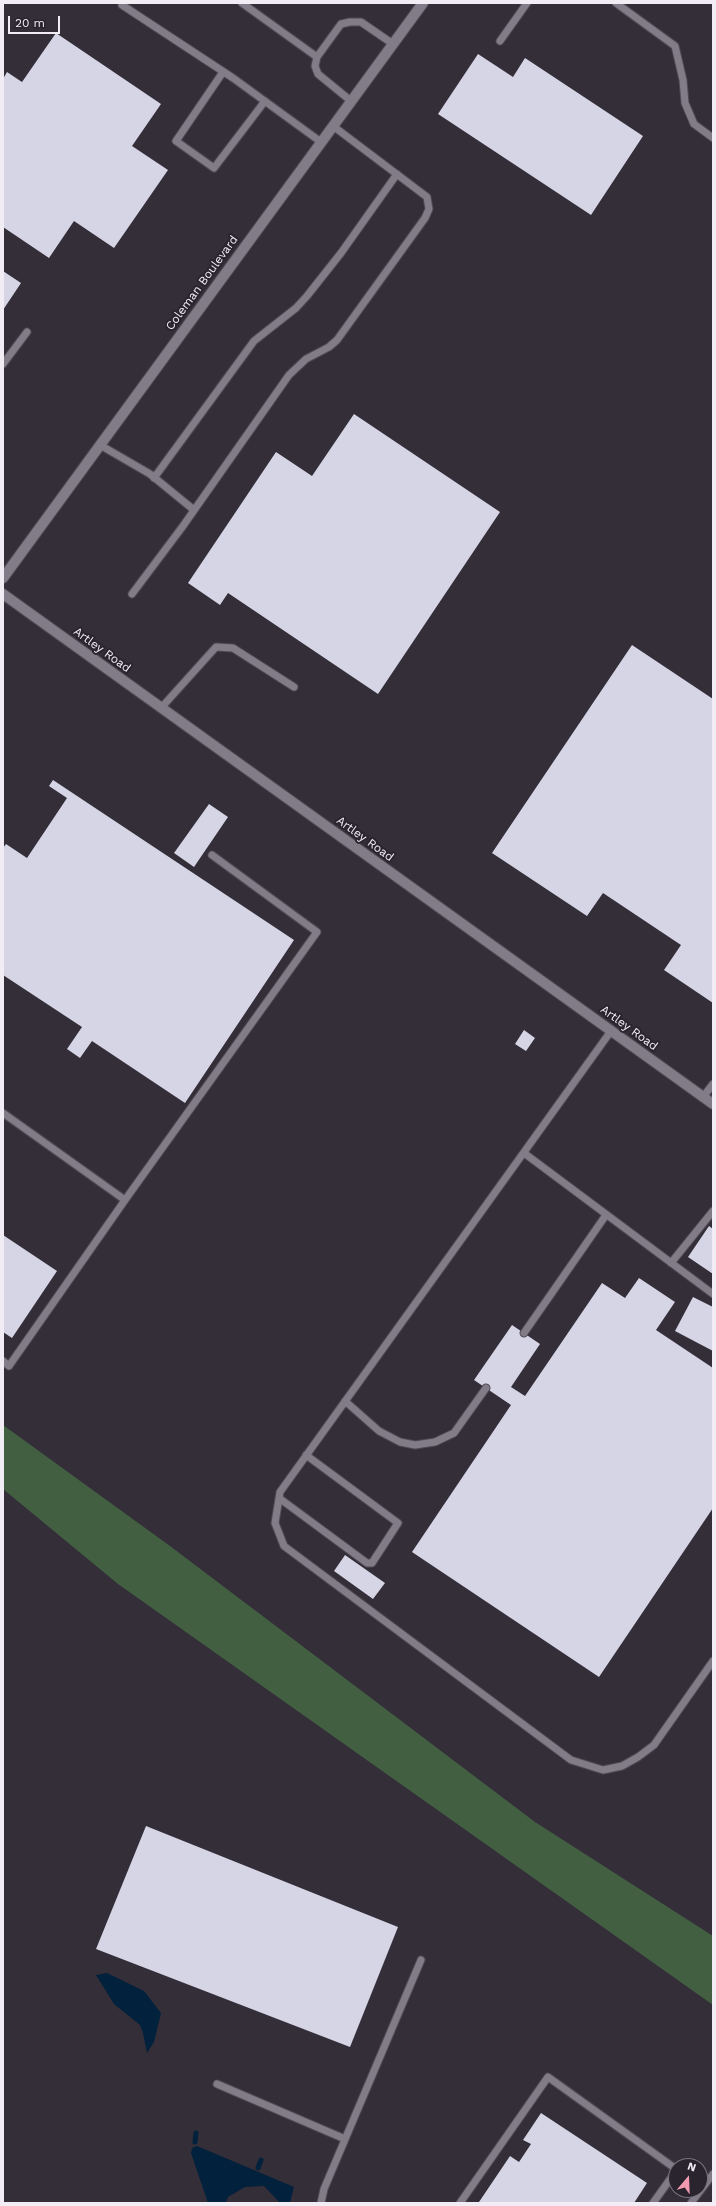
<!DOCTYPE html>
<html>
<head>
<meta charset="utf-8">
<style>
	body { margin:0 }
	#map { position:relative; width:716px; height:2206px; overflow:hidden; background:#342e39; font-family:"Work Sans",sans-serif }
	canvas { display:block }
	.frame { position:absolute; inset:0; border:4px solid #f2edf5; pointer-events:none }
	.north { position:absolute; left:668px; top:2158px; width:40px; height:40px; box-sizing:border-box; background:#2a242f; border:1px solid #7a747e; border-radius:50%; rotate:19deg; font-size:11px; font-weight:700; line-height:16px; text-align:center; color:#f2edf5 }
	.north::after { content:''; display:block; margin:auto; width:14px; height:18px; background:#f29aaf; clip-path:polygon(50% 0,100% 100%,50% 72%,0 100%) }
	.scale { position:absolute; left:8px; top:16px; width:52px; height:18px; box-sizing:border-box; border:2px solid #f2edf5; border-top:0; padding-left:5px; font-size:12px; line-height:14px; white-space:nowrap; color:#f2edf5; -webkit-text-stroke:3px #2a242f; paint-order:stroke }
</style>
</head>
<body>
<div id="map">
<canvas width="716" height="2206"></canvas>
<div class="frame"></div>
<div class="north">N</div>
<div class="scale">20 m</div>
</div>
<script>
const g = document.querySelector('canvas').getContext('2d');
g.lineJoin = 'round';
function paint(path, color) { g.fillStyle = color; g.fill(path, 'evenodd'); }
const poly = rows => new Path2D(rows.map(r => 'M' + r).join(''));
function strokePath(path, color, width, dash) { g.strokeStyle = color; g.lineWidth = width; g.lineCap = dash ? 'butt' : 'round'; g.setLineDash(dash || []); g.stroke(path); }
function drawText(font, color, halo, rows, align = 'center') {
  g.font = font + ' "Work Sans",sans-serif'; g.lineWidth = 4; g.setLineDash([]); g.textBaseline = 'middle'; g.strokeStyle = halo; g.fillStyle = color; for (const [text, x, y, turn = 0] of rows) {
    g.save(); g.translate(x, y); g.rotate((+turn || 0) * Math.PI / 180); g.textAlign = isNaN(turn) ? turn : align; if (halo) g.strokeText(text, 0, 0); g.fillText(text, 0, 0); g.restore();
  }
}
paint(poly([
	[3,1425,170,1546,535,1822,713,1936,713,2005,118,1584,3,1489]
]), '#425f42');
paint(poly([
	[107,1973,144,1991,161,2013,154,2042,147,2053,143,2033,140,2025,114,2004,96,1975],
	[197,2146,294,2187,290,2203,280,2203,264,2186,245,2187,228,2197,226,2203,208,2203,191,2153,192,2148]
]), '#02213c');
strokePath(poly([
	[195,2142,196,2133],
	[258,2168,261,2160]
]), '#02213c', 5);
paint(poly([
	[56,33,161,104,132,146,168,170,114,248,74,221,49,258,3,227,3,79,7,72,22,82],
	[478,54,513,77,525,58,643,136,591,215,438,114],
	[3,271,21,283,3,310],
	[354,414,500,512,378,694,228,593,220,605,188,583,276,452,312,476],
	[632,645,713,699,713,1003,664,970,681,945,603,893,587,916,492,853],
	[53,780,294,940,185,1103,92,1041,80,1058,67,1049,82,1027,3,975,3,848,6,844,27,858,67,798,49,786],
	[209,804,228,817,194,867,174,853],
	[524,1030,535,1038,526,1051,515,1044],
	[709,1226,713,1229,713,1274,688,1257],
	[3,1235,57,1271,12,1338,3,1332],
	[639,1278,675,1302,656,1330,713,1368,713,1508,599,1677,412,1552,511,1405,474,1380,512,1325,540,1344,511,1387,525,1396,602,1283,625,1298],
	[693,1297,713,1307,713,1351,675,1331],
	[345,1555,385,1583,373,1599,334,1571],
	[146,1826,398,1927,350,2047,96,1949],
	[541,2113,647,2183,634,2203,479,2202,510,2156,519,2162,531,2144,523,2140]
]), '#d5d5e5');
const service = poly([
	[242,3,317,57],
	[616,3,675,46,683,80,685,103,694,124,713,138],
	[122,5,233,78,321,142],
	[500,41,527,3],
	[223,72,176,141,214,168,265,101],
	[351,101,318,74,315,66,317,57,341,24,350,22,361,22,393,44],
	[3,364,27,332],
	[100,445,150,474,194,510],
	[154,478,254,341,296,308,307,296,341,253,397,174],
	[132,594,183,526,289,375,306,359,329,347,337,340,425,218,429,209,427,197,333,126],
	[161,708,216,647,233,648,294,687],
	[611,1031,280,1492,275,1523,284,1546,571,1760,603,1770,622,1766,638,1757,654,1745,713,1661],
	[703,1097,713,1084],
	[3,1113,125,1200,317,932,212,855],
	[524,1153,713,1294],
	[671,1263,713,1211],
	[524,1333,606,1215],
	[3,1361,9,1366,125,1200],
	[345,1401,379,1431,400,1442,415,1445,435,1442,454,1433,486,1388],
	[279,1498,367,1563,372,1563,398,1523,306,1455],
	[217,2084,345,2139],
	[321,2203,324,2189,421,1960],
	[460,2203,548,2077,676,2169],
	[653,2203,676,2171],
	[691,2203,713,2174]
]);
const minor = poly([
	[3,578,423,3],
	[3,594,713,1104]
]);
strokePath(service, '#4f4a53', 9);
strokePath(minor, '#4f4a53', 12);
strokePath(service, '#827b88', 7);
strokePath(minor, '#827b88', 10);
drawText('12px', '#f2edf5', '#2a242f', [
	["Coleman Boulevard",202,283,-54],
	["Artley Road",102,650,36],
	["Artley Road",365,839,36],
	["Artley Road",629,1028,36]
]);
</script>
</body>
</html>
